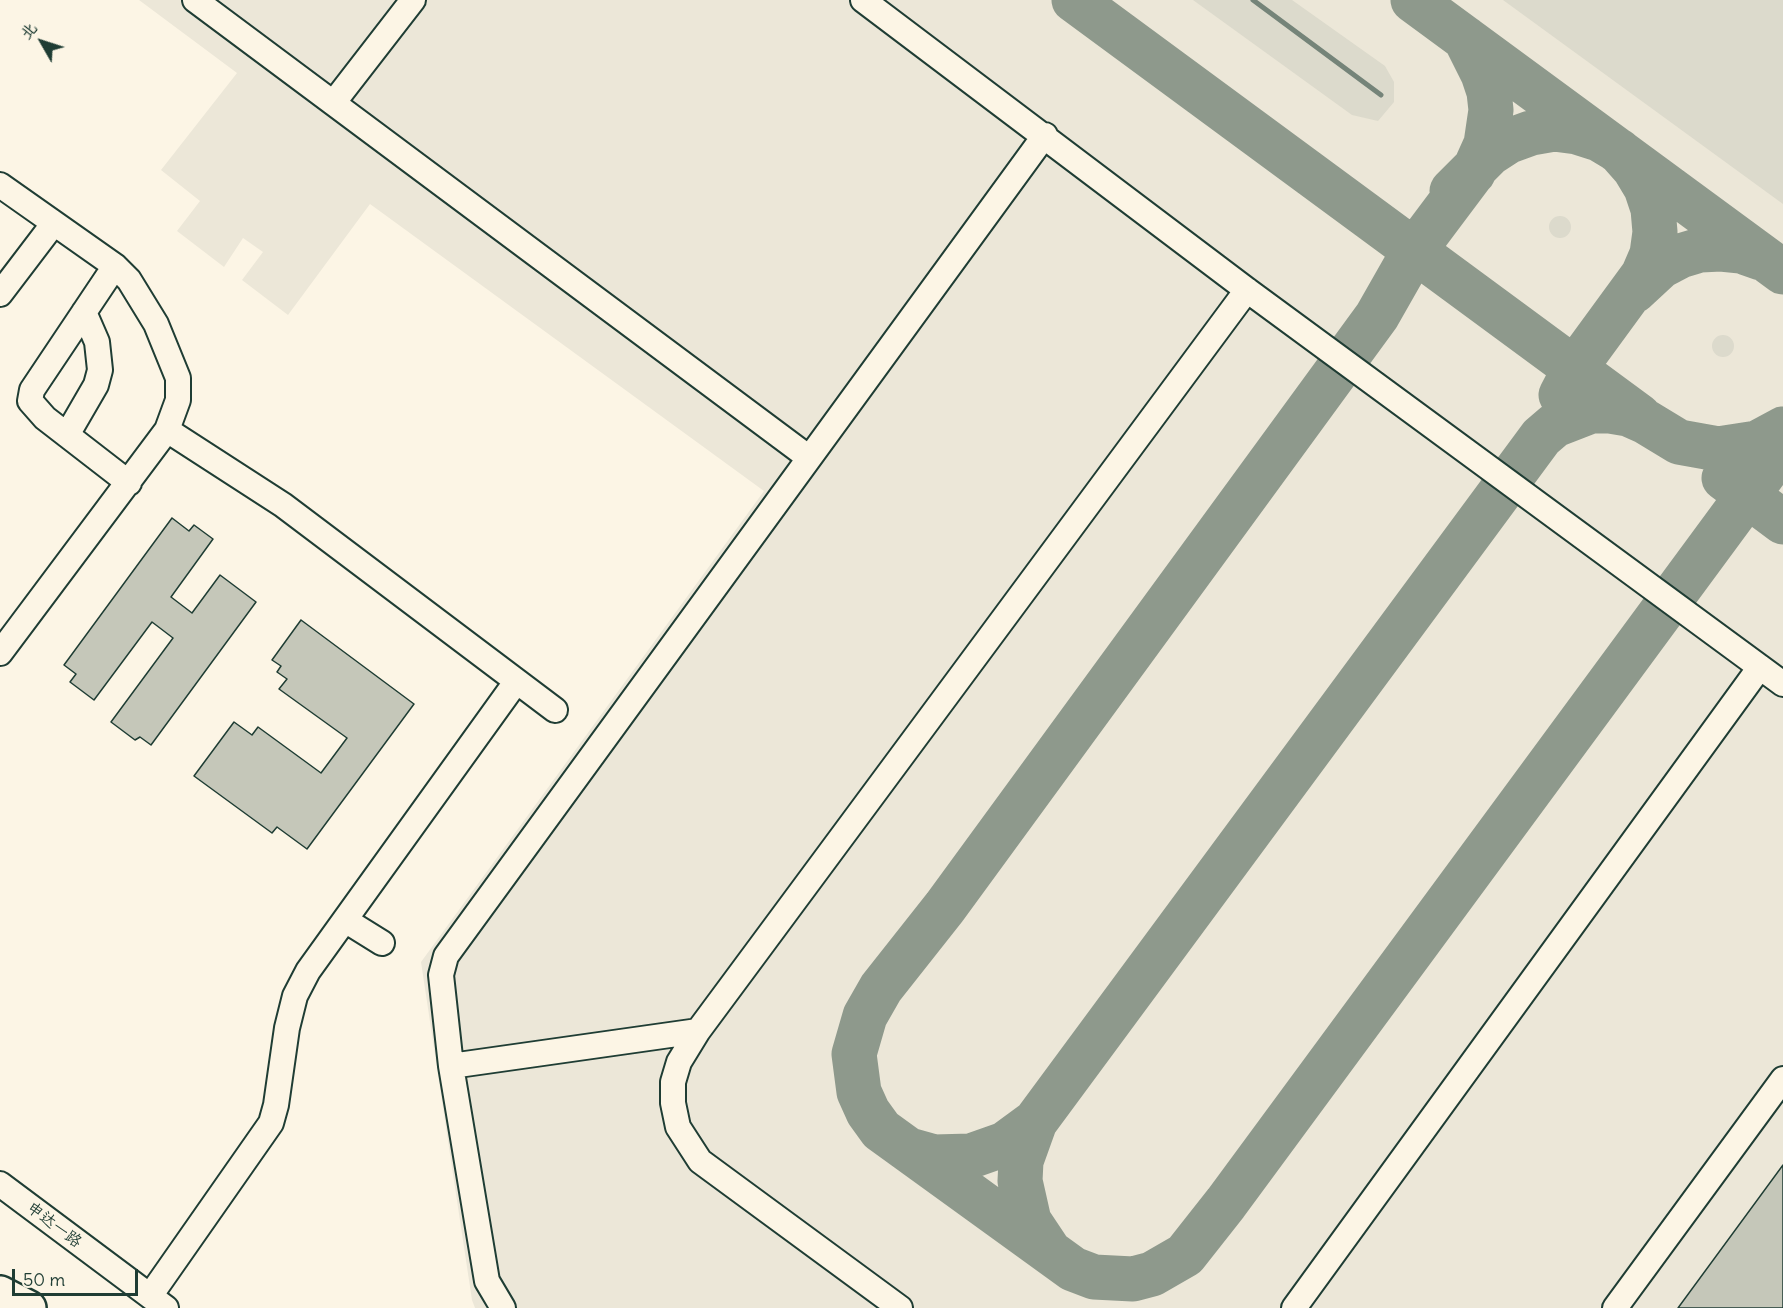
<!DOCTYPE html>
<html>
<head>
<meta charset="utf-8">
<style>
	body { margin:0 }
	#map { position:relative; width:1783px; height:1308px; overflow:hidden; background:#fcf5e5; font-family:Delius,"LXGW WenKai TC",sans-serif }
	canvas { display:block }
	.north { position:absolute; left:12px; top:12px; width:60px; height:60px; -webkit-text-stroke:4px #fcf5e5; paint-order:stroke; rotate:309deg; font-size:16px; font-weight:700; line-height:24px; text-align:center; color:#1f3d34 }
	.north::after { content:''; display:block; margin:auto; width:21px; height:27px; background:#1f3d34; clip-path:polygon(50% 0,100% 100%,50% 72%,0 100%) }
	.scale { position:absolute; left:12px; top:1269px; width:126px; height:27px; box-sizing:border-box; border:3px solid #1f3d34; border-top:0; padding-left:8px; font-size:18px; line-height:21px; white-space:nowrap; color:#1f3d34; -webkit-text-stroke:4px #fcf5e5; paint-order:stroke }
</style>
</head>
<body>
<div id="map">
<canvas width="1783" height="1308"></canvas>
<div class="north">北</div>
<div class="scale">50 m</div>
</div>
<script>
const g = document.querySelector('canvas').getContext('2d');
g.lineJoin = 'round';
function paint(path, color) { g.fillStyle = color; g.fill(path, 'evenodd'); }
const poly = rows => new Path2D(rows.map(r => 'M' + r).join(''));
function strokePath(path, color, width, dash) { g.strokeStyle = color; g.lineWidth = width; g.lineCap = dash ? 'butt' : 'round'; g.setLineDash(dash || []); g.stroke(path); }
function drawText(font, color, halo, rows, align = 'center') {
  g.font = font + ' Delius,"LXGW WenKai TC",sans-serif'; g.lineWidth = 4.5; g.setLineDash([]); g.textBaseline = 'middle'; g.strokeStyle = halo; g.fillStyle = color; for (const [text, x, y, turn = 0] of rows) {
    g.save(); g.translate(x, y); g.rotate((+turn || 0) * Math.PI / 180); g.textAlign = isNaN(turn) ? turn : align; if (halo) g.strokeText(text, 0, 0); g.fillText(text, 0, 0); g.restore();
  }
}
paint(poly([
	[139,0,1783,0,1783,1308,475,1308,472,1300,421,962,764,491,370,204,288,315,242,280,263,252,243,238,224,267,177,231,200,201,161,170,237,73]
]), '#ece7d8');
paint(poly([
	[1193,0,1292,0,1385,66,1394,82,1394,102,1378,121,1352,115],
	[1503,0,1783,0,1783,204],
	'1549 227a11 11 0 1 1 22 0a11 11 0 1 1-22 0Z',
	'1712 346a11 11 0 1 1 22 0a11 11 0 1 1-22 0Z'
]), '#dcdacc');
strokePath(poly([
	[1253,0,1381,95]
]), '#758479', 5);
strokePath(poly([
	[1074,0,1639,416],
	[1413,0,1783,272],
	[1465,38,1483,74,1489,92,1491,110,1486,144,1473,173],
	[1474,171,1414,251,1377,316,945,907,881,988,865,1016,854,1054,859,1092,868,1112,881,1130,1073,1269,1094,1277,1133,1279,1152,1274,1185,1255,1226,1203,1783,447],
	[1452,191,1489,154,1509,141,1531,133,1554,129,1577,132,1599,139,1619,151,1634,168,1646,188,1653,209,1655,232,1652,254,1643,275,1575,368,1561,395],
	[1634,291,1661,266,1680,256,1700,250,1721,249,1741,251,1761,258],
	[1724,478,1783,522],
	[1035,1122,1021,1161,1020,1181,1029,1221,1047,1248],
	[909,1150,934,1157,971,1156,1005,1144,1035,1122,1541,437,1555,425,1591,411,1610,411,1628,414,1646,422,1679,442,1718,449,1757,443,1783,429]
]), '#8e998c', 45);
const building = poly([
	[172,518,189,531,194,525,213,539,171,597,192,613,220,575,256,602,151,745,140,737,135,740,111,722,173,638,152,622,94,700,70,682,76,674,64,665,172,518],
	[301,620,414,704,307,849,277,827,272,833,194,776,234,722,252,735,258,727,321,773,347,738,279,689,287,679,277,672,281,666,272,660,301,620],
	[1783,1165,1783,1308,1678,1308,1783,1165]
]);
paint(building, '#c5c7b9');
strokePath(building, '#1f3d34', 1.5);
const minor = poly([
	[195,0,808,457],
	[863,0,1247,290,1783,684],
	[334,102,413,0],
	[0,185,115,266,129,280,156,324,178,378,178,400,167,430],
	[115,266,40,378,32,390,30,401,45,418,129,483],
	[0,294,54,223],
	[67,435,96,385,100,370,97,342,84,312],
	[0,653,167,430,283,505,555,710],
	[345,920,382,943],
	[451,1066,698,1031],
	[0,1184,166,1308],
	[150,1296,271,1123,276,1105,287,1028,295,996,308,971,516,682],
	[503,1308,487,1281,451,1066,441,975,446,956,1045,135],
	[900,1308,700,1161,678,1127,673,1103,673,1082,679,1062,698,1031,1247,290],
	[1294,1308,1760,667],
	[1615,1308,1783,1079]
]);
const highway = poly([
	[0,1293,29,1308]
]);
strokePath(minor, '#1f3d34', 28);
strokePath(highway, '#1f3d34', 38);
strokePath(minor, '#fcf5e5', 24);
strokePath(highway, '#fcf5e5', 33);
drawText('16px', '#1f3d34', '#fcf5e5', [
	["申达一路",54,1225,37]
]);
</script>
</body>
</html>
